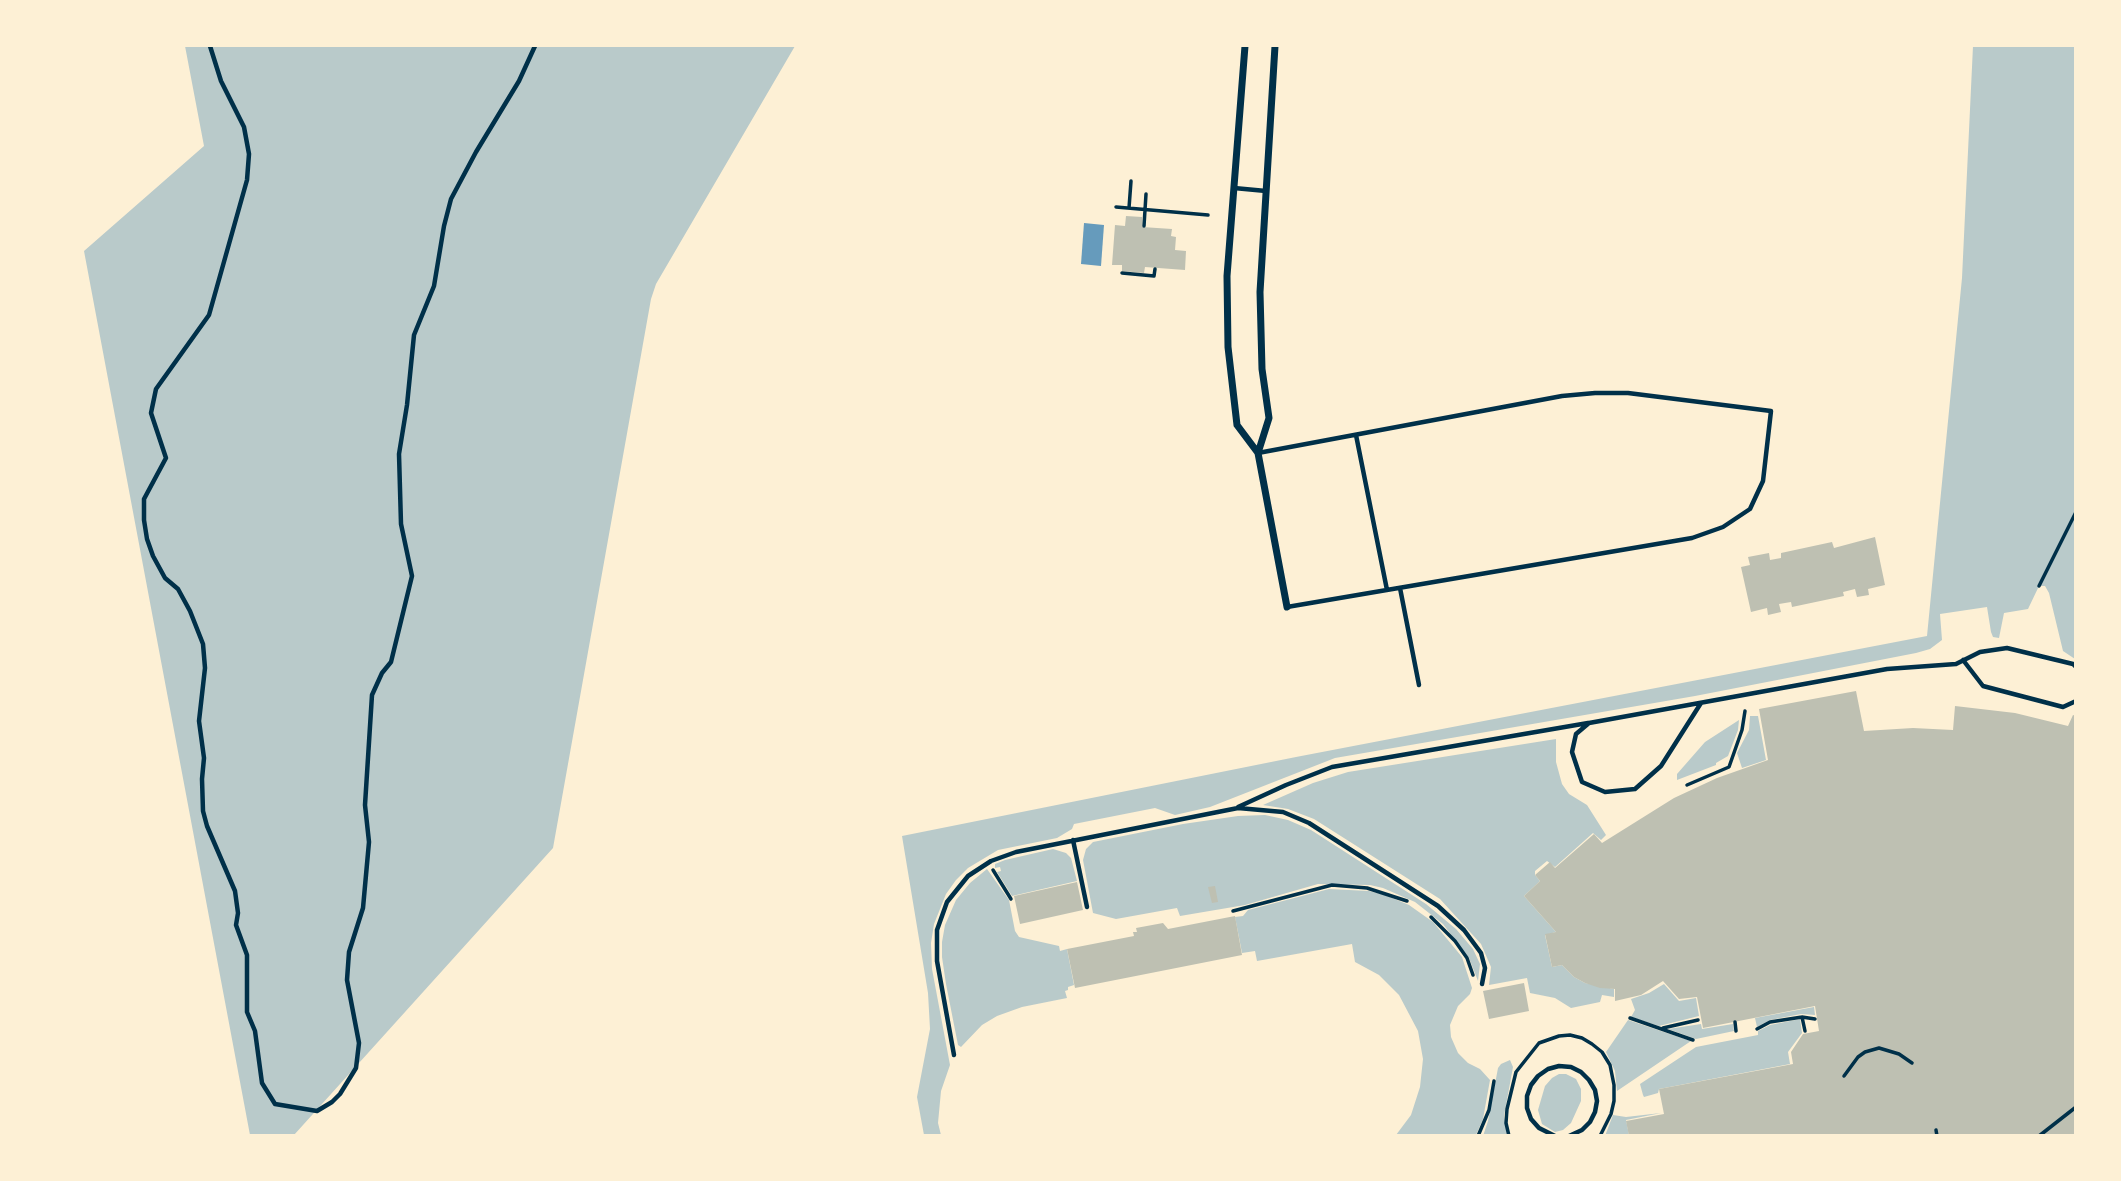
<!DOCTYPE html>
<html>
<head>
<meta charset="utf-8">
<style>
	body { margin:0 }
	#map { position:relative; width:2121px; height:1181px; overflow:hidden; background:#fdf0d5; font-family:Inter,sans-serif }
	canvas { display:block }
	.frame { position:absolute; inset:0; border:47px solid #fdf0d5; pointer-events:none }
</style>
</head>
<body>
<div id="map">
<canvas width="2121" height="1181"></canvas>
<div class="frame"></div>
</div>
<script>
const g = document.querySelector('canvas').getContext('2d');
g.lineJoin = 'round';
function paint(path, color) { g.fillStyle = color; g.fill(path, 'evenodd'); }
const poly = rows => new Path2D(rows.map(r => 'M' + r).join(''));
function strokePath(path, color, width, dash) { g.strokeStyle = color; g.lineWidth = width; g.lineCap = dash ? 'butt' : 'round'; g.setLineDash(dash || []); g.stroke(path); }
paint(poly([
	[185,46,795,46,656,284,651,299,553,848,294,1135,250,1135,84,251,204,146],
	[1973,46,2075,46,2075,659,2063,651,2049,593,2045,586,2039,586,2028,609,2004,613,1999,638,1993,637,1991,632,1987,607,1940,614,1942,640,1930,649,1916,653,1695,696,1335,758,1210,807,1175,815,1155,808,1074,824,1072,829,1057,838,998,850,968,868,956,880,946,894,934,924,931,943,932,969,950,1065,941,1091,938,1123,941,1135,924,1135,917,1097,930,1029,928,993,902,836,1296,757,1927,636,1962,278],
	[1750,716,1758,716,1766,760,1742,768,1737,753,1749,730],
	[1739,720,1738,730,1728,756,1716,763,1716,765,1677,780,1677,774,1705,742],
	[1556,739,1556,762,1562,784,1569,794,1587,805,1606,835,1601,840,1593,833,1555,867,1547,861,1535,871,1535,875,1540,881,1524,896,1556,932,1545,935,1552,967,1562,965,1574,977,1585,983,1614,989,1614,997,1602,995,1600,1002,1571,1008,1555,998,1530,993,1527,978,1489,985,1491,967,1481,944,1440,899,1314,819,1288,809,1263,805,1313,783,1348,772],
	[1265,815,1288,820,1311,830,1426,904,1456,929,1473,949,1480,964,1478,981,1469,958,1443,924,1415,902,1383,888,1370,885,1318,884,1245,905,1180,916,1177,908,1116,919,1093,913,1083,860,1086,849,1093,842,1183,824,1238,816],
	[1053,849,1066,853,1071,858,1077,881,1012,896,997,872,1001,871,1000,867,995,868,995,864,1005,860],
	[987,869,1009,900,1015,931,1019,937,1059,946,1060,951,1067,949,1074,985,1068,987,1068,990,1065,991,1067,998,1022,1007,997,1016,982,1025,961,1047,958,1045,946,984,942,957,942,942,945,925,956,900,970,883],
	[1329,889,1369,891,1385,895,1409,905,1433,922,1462,957,1472,988,1470,994,1458,1006,1450,1025,1451,1037,1458,1053,1468,1063,1480,1069,1490,1080,1483,1119,1476,1135,1396,1135,1411,1115,1420,1087,1423,1059,1418,1031,1399,995,1379,975,1355,962,1352,944,1257,961,1255,951,1242,953,1235,917,1243,916,1248,910],
	[1664,984,1679,1001,1696,998,1699,1016,1659,1026,1631,1017,1635,1010,1631,999,1649,993],
	[1814,1007,1815,1015,1801,1014,1770,1020,1757,1027,1755,1018],
	[1800,1019,1802,1033,1788,1052,1790,1064,1659,1089,1658,1093,1644,1097,1643,1095,1640,1084,1696,1047,1758,1035,1758,1031,1770,1025],
	[1628,1020,1691,1041,1617,1091,1615,1071,1606,1052],
	[1701,1024,1702,1029,1733,1024,1734,1031,1696,1039,1668,1029],
	[1510,1060,1513,1067,1504,1116,1507,1135,1483,1136,1488,1121,1498,1068,1501,1064],
	[1559,1074,1566,1074,1576,1079,1581,1089,1581,1101,1571,1123,1563,1130,1555,1132,1542,1124,1538,1110,1545,1086,1552,1078],
	[1661,1113,1626,1120,1629,1135,1605,1136,1613,1115,1626,1117]
]), '#b9caca');
paint(poly([
	[1084,223,1104,225,1101,266,1081,264]
]), '#669bbc');
paint(poly([
	[1126,216,1142,217,1142,227,1172,229,1171,236,1176,237,1175,250,1186,251,1185,270,1145,267,1144,273,1122,271,1122,265,1112,265,1115,225,1125,226],
	[1875,537,1885,585,1868,589,1869,595,1857,597,1855,589,1843,592,1844,596,1792,607,1791,602,1779,604,1781,612,1768,615,1767,608,1751,612,1741,567,1750,565,1748,557,1769,553,1770,560,1781,558,1781,553,1832,542,1834,548],
	[1856,691,1864,731,1913,728,1953,730,1955,706,2015,713,2068,726,2073,715,2076,716,2076,1136,1629,1136,1626,1121,1664,1114,1659,1089,1793,1064,1791,1052,1803,1034,1819,1031,1815,1006,1703,1028,1697,997,1679,999,1663,981,1641,995,1615,1001,1615,989,1600,988,1585,983,1574,977,1562,965,1552,967,1545,934,1556,932,1524,896,1540,881,1535,875,1550,862,1555,868,1594,834,1602,843,1674,798,1717,778,1768,760,1759,709],
	[1077,882,1083,910,1020,924,1014,896],
	[1215,886,1218,902,1212,903,1208,887],
	[1235,916,1242,955,1075,988,1067,949,1134,936,1133,932,1137,932,1136,928,1163,923,1168,929],
	[1524,983,1529,1011,1489,1019,1483,991]
]), '#bec0b2');
strokePath(poly([
	[1116,207,1208,215],
	[1129,208,1131,181],
	[1144,226,1146,194],
	[1122,273,1154,276,1155,269],
	[2039,586,2076,512],
	[1687,785,1729,767,1742,730,1745,711],
	[993,870,1011,899],
	[1233,911,1332,885,1367,888,1407,901],
	[1431,917,1455,941,1467,958,1473,975],
	[1802,1017,1805,1031],
	[1630,1018,1693,1040],
	[1735,1022,1736,1031],
	[1663,1028,1698,1020],
	[1757,1029,1770,1022,1802,1017,1815,1019],
	[1844,1076,1858,1057,1865,1052,1879,1048,1899,1054,1912,1063],
	[1936,1130,1937,1136],
	[1478,1136,1489,1110,1494,1081],
	[1509,1136,1506,1123,1507,1109,1516,1072,1539,1043,1559,1036,1570,1035,1582,1038,1592,1044,1602,1052,1610,1065,1614,1085,1614,1101,1611,1114,1600,1136],
	[2039,1136,2076,1107]
]), '#003049', 3.5);
strokePath(poly([
	[210,46,221,81,244,127,249,154,247,180,209,315,156,389,151,413,166,458,144,499,144,520,147,539,153,556,165,578,178,589,190,611,203,644,205,668,199,721,204,758,202,779,203,811,207,826,235,891,238,913,236,925,247,955,247,1012,255,1031,262,1083,275,1104,317,1111,332,1102,340,1094,356,1068,359,1043,347,980,349,952,363,908,369,842,365,805,372,695,382,673,391,662,412,576,401,524,399,454,407,405,414,335,434,286,444,226,451,199,476,152,519,81,535,46],
	[1234,188,1266,191],
	[1356,435,1387,590],
	[1258,453,1562,396,1595,393,1628,393,1771,411,1763,481,1750,509,1723,527,1692,538,1287,607],
	[1400,588,1419,685],
	[1963,660,1983,686,2063,707,2076,701],
	[1701,703,1661,766,1635,789,1605,792,1582,782,1572,752,1576,734,1589,723,1887,669,1956,664,1980,652,2007,648,2073,664,2076,667],
	[1238,807,1286,785,1332,767,1588,723],
	[1073,840,1087,907],
	[954,1055,937,961,937,930,947,902,968,876,991,861,1016,852,1238,808,1283,812,1309,823,1438,906,1464,930,1481,953,1485,968,1482,984],
	[1555,1136,1539,1128,1531,1119,1527,1108,1527,1096,1531,1085,1538,1076,1548,1069,1559,1066,1571,1067,1581,1072,1589,1080,1595,1090,1597,1101,1595,1112,1590,1122,1582,1130,1569,1136]
]), '#003049', 4.5);
strokePath(poly([
	[1245,46,1227,276,1228,347,1237,425,1258,453,1287,607],
	[1258,453,1269,418,1262,369,1260,292,1275,46]
]), '#003049', 7);
</script>
</body>
</html>
